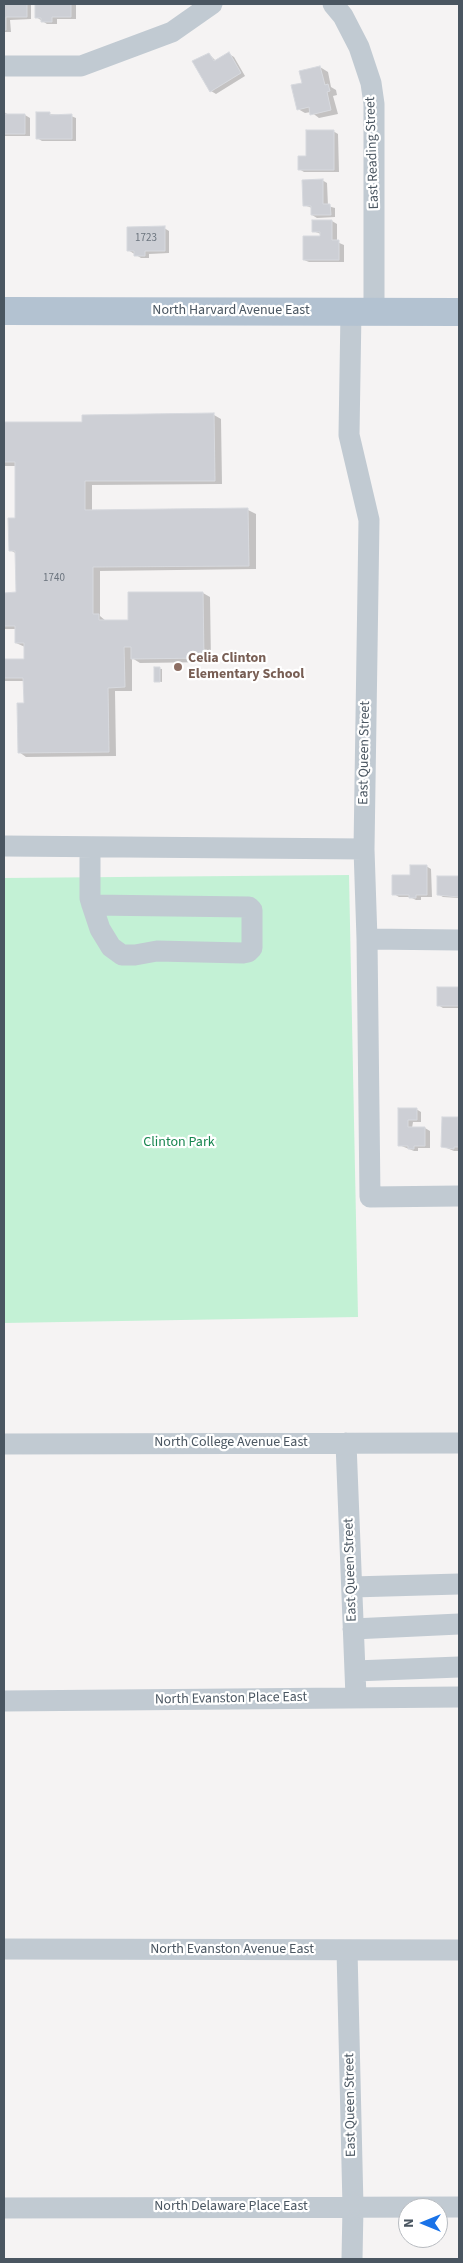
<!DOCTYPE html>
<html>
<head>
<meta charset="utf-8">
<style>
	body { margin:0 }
	#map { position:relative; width:463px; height:2263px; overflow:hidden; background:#f5f3f3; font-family:"Source Sans 3",sans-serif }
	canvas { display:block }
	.frame { position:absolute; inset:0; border:5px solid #4a5661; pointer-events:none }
	.north { position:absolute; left:398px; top:2198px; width:50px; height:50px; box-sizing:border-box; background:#fff; border:1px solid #b7bbc0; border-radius:50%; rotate:270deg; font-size:14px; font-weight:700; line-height:20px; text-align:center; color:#4a5661 }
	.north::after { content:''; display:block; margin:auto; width:18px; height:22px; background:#1a73e8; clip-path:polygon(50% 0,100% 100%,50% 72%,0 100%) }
</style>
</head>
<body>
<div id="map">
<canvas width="463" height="2263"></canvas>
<div class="frame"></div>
<div class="north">N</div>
</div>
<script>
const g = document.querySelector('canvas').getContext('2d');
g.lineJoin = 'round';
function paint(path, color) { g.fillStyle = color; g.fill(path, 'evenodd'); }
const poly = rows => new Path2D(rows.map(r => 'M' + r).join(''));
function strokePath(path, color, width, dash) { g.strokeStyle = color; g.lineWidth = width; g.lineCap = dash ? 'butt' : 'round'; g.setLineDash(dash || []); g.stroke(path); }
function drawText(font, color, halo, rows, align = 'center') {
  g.font = font + ' "Source Sans 3",sans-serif'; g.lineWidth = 4.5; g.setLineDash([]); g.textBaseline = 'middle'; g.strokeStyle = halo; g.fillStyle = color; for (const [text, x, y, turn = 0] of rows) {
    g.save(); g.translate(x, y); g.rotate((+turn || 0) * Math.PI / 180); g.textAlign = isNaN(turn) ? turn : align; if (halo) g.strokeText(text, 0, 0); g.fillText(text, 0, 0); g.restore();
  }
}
paint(poly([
	[349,875,358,1317,4,1323,4,878]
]), '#c3f1d5');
paint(poly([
	[4,4,31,4,31,19,10,20,11,32,4,32],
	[36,4,76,4,76,19,57,19,57,24,47,24,36,17],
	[209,54,216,61,229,54,234,57,245,76,216,94,211,91,193,61],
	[320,67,328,72,331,87,336,90,337,95,333,96,338,114,319,118,311,112,305,113,298,109,303,84],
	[4,112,9,115,25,115,30,118,30,136,4,136],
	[37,113,71,116,76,118,76,141,42,141,37,138],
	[333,131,338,134,339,172,304,172,299,169,307,157],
	[322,180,327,183,328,206,335,208,335,217,317,218,312,215,312,208,304,205],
	[332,221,337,224,337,242,344,245,344,262,309,262,304,260,321,238,321,234,313,231],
	[164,228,169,231,169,253,149,254,149,258,141,258,128,250],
	[214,415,221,419,222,484,92,485,92,511,248,510,256,514,256,569,100,571,100,616,106,621,129,621,203,593,210,597,211,662,140,663,132,658,132,691,115,691,116,756,26,757,19,752,25,705,25,681,4,681,4,660,25,660,25,647,16,643,16,629,4,629,4,607,17,594,17,554,10,550,17,519,16,466,4,466,4,424,84,423],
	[155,668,162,669,162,682,155,681],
	[426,866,431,869,432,897,421,897,421,900,416,900,410,897,399,897,394,894,412,876],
	[439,877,459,877,459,898,443,897,438,894],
	[438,988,459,988,459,1008,443,1008,438,1005],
	[400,1109,416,1109,421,1112,421,1122,413,1122,412,1128,425,1128,430,1131,430,1148,418,1148,418,1151,414,1151,399,1145],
	[458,1118,459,1151,454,1151,442,1146]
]), '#0003');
const building = poly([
	[4,4,27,4,27,17,6,17,6,30,4,30,4,4],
	[35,4,71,4,71,17,52,17,52,22,41,22,41,18,35,18,35,4],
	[229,52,241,73,210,92,192,61,209,53,214,61,229,52],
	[320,66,325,85,328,84,330,91,327,92,331,110,310,115,309,107,297,110,291,85,302,83,299,71,320,66],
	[36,112,50,112,50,115,72,114,72,139,36,139,36,112],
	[4,114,25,114,25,134,4,134,4,114],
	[306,130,334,130,334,170,298,170,298,156,306,156,306,130],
	[323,179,323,204,330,204,331,215,311,215,311,206,303,206,302,180,323,179],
	[312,220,332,220,332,240,339,240,339,260,303,260,303,236,320,236,320,232,312,232,312,220],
	[165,226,165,251,145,251,145,256,134,256,134,251,127,251,127,227,165,226],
	[214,413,215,481,85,481,85,510,248,508,249,566,93,567,93,614,99,614,99,620,128,620,128,592,203,592,204,658,131,659,131,647,124,647,125,687,108,688,109,752,18,753,17,703,24,703,23,678,4,678,4,659,24,659,24,643,15,643,15,626,4,626,4,593,16,592,15,551,9,551,8,518,15,518,15,462,4,462,4,422,82,422,82,415,214,413],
	[154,667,160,667,160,682,154,682,154,667],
	[410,865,427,865,427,895,416,895,416,898,409,898,409,895,392,895,392,875,410,875,410,865],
	[437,876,459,876,459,897,437,895,437,876],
	[437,987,459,987,459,1006,437,1006,437,987],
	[398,1108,417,1108,417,1120,408,1120,408,1127,425,1127,425,1146,414,1146,414,1149,408,1149,408,1146,398,1146,398,1108],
	[442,1117,458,1117,459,1147,454,1147,454,1149,441,1147,442,1117]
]);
paint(building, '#cdcfd5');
strokePath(building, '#d7d9de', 1);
strokePath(poly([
	[333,4,343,16,359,47,371,83,374,104,374,311],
	[4,66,81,66,172,32,212,4],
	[351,311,349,435,369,520,364,849,367,939,370,1197,459,1196],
	[4,846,364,849],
	[90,847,90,898,92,905,100,929,111,947,122,955,135,955,157,951,243,953,248,952,252,948,252,910,249,907,92,905],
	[367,939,459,940],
	[346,1443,356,1697],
	[4,1444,459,1443],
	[352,1587,459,1584],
	[353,1629,459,1624],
	[355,1671,459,1667],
	[4,1701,459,1697],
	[4,1949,459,1950],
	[347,1950,353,2207,352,2259],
	[4,2208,459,2207]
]), '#c1cad2', 21);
strokePath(poly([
	[4,311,459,312]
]), '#b3c2d1', 28);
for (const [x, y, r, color] of [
	[178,667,5,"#8d6e63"]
]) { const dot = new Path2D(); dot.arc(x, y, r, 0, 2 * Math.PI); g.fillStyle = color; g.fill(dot); strokePath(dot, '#fff', 2); }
drawText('11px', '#6b747e', null, [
	["1723",146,239],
	["1740",54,579]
]);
drawText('14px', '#4a5661', '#fff', [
	["East Reading Street",373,153,-92],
	["North Harvard Avenue East",231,311],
	["East Queen Street",365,753,-89],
	["North College Avenue East",231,1443],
	["East Queen Street",351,1570,-92],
	["North Evanston Place East",231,1699,-1],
	["North Evanston Avenue East",232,1950],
	["East Queen Street",351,2105,-91],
	["North Delaware Place East",231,2207]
]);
drawText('bold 14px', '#785e54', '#fff', [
	["Celia Clinton",188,659],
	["Elementary School",188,675]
], 'left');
drawText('14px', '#17864f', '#fff', [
	["Clinton Park",179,1143]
]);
</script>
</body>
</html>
